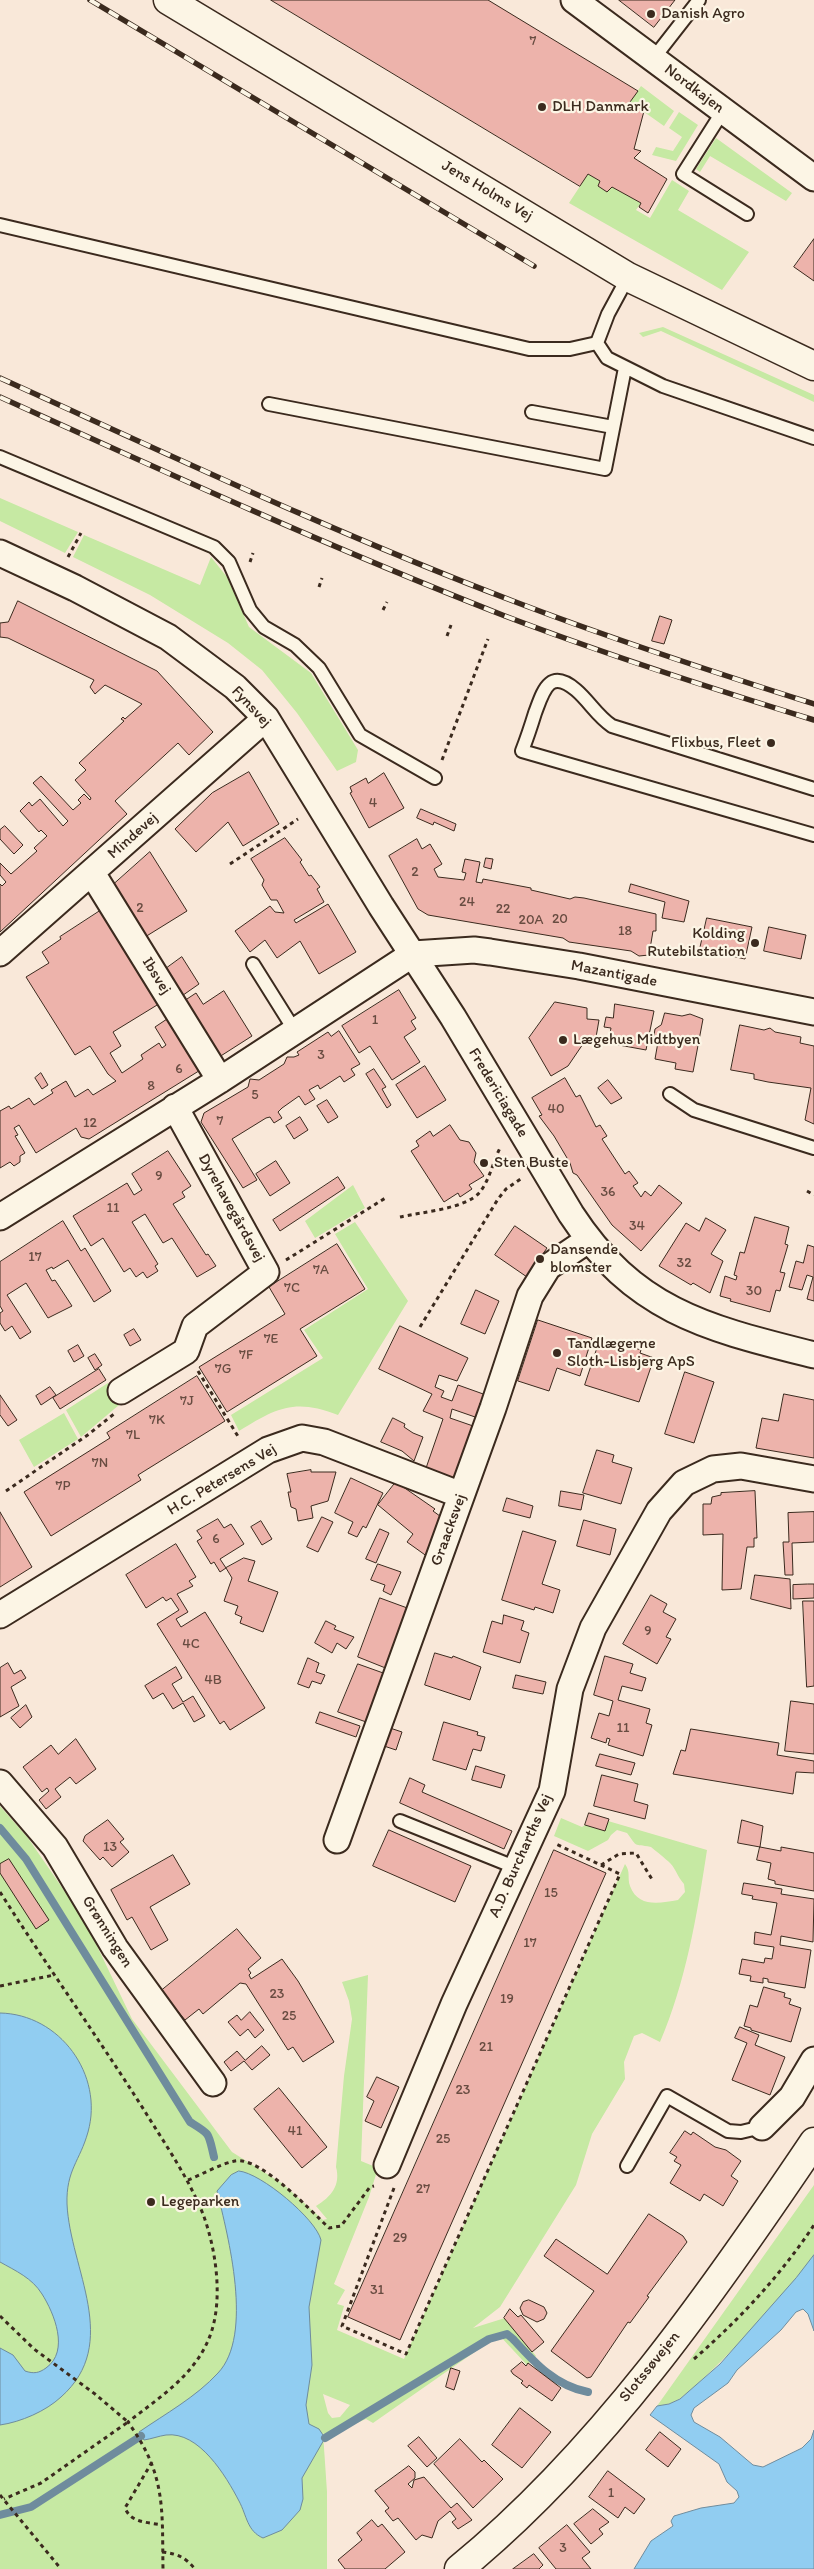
<!DOCTYPE html>
<html>
<head>
<meta charset="utf-8">
<style>
  body { margin:0 }
  canvas { display:block; background:#f9e8d9 }
</style>
</head>
<body>
<canvas width="814" height="2569"></canvas>
<script>
const context = document.querySelector('canvas').getContext('2d');
context.lineJoin = 'round';
function paint(path, color) {
  context.fillStyle = color;
  context.fill(path, 'evenodd');
}
function strokePath(path, color, width, dash) {
  context.strokeStyle = color;
  context.lineWidth = width;
  context.lineCap = dash ? 'butt' : 'round';
  context.setLineDash(dash || []);
  context.stroke(path);
}
function drawText(font, color, halo, rows, align = 'center') {
  context.font = font + ' Itim,sans-serif';
  context.lineWidth = 4.5;
  context.setLineDash([]);
  context.textBaseline = 'middle';
  context.strokeStyle = halo;
  context.fillStyle = color;
  for (const [text, x, y, turn = 0] of rows) {
    context.save();
    context.translate(x, y);
    context.rotate((+turn || 0) * Math.PI / 180);
    context.textAlign = isNaN(turn) ? turn : align;
    if (halo) context.strokeText(text, 0, 0);
    context.fillText(text, 0, 0);
    context.restore();
  }
}
const green = new Path2D(`
  M641,86L674,111L664,126L630,102Z
  M679,112L698,125L676,161L652,155L656,147L673,151L682,137L669,128Z
  M716,138L792,193L786,201L710,156L700,172L696,169Z
  M588,174L600,181L598,186L607,192L612,187L641,203L636,210L650,218L672,180L689,191L678,210L749,252L722,290L569,203Z
  M663,327L814,395V402L661,331L643,337L639,333Z
  M0,498L78,532L65,553L0,521Z
  M84,535L200,585L211,557L227,577L249,627L311,673L358,750L356,762L337,771L297,713L262,670L228,643L150,595L73,557Z
  M353,1185L365,1208L315,1238L305,1221Z
  M355,1222L408,1301L338,1415C295,1398 276,1408 239,1431L231,1415L323,1358L304,1330L368,1289L335,1234Z
  M108,1383L119,1405L81,1437L66,1410Z
  M64,1413L78,1439L34,1467L19,1440Z
  M0,1806L28,1838L85,1921L132,2019L232,2152L283,2184L323,2220L327,2219L316,2206C331,2197 341,2185 336,2167L344,2076L352,2019L349,2001L342,1982L368,1975L361,2161L378,2168L369,2197L334,2284L345,2290L337,2304L344,2306L337,2330L404,2359L625,1864C631,1872 627,1878 630,1886C638,1908 660,1903 678,1900L685,1892L684,1884C677,1876 676,1869 670,1863C666,1859 656,1851 651,1847C632,1843 639,1849 627,1833L617,1830L611,1835L608,1840L588,1851L554,1836L561,1818L582,1827L585,1825L604,1831L608,1821L707,1850C697,1915 686,1982 660,2042L642,2033L634,2036L624,2062L625,2079L592,2134L576,2185L500,2307L473,2328L505,2318L536,2356L527,2365L499,2335L373,2423L366,2419L325,2437L323,2433L327,2492V2569H0ZM323,2394L350,2405L340,2417L332,2418L328,2413Z
  M814,2185C814,2203 814,2237 814,2254C810,2272 702,2384 682,2397C674,2403 666,2405 657,2406Z`);
const water = new Path2D(`
  M0,2013C60,2014 104,2075 88,2132C80,2161 66,2170 67,2204C70,2269 122,2343 61,2397C46,2411 21,2422 0,2425V2348L13,2355L25,2371C34,2374 39,2373 46,2368C70,2351 54,2313 42,2294C32,2278 16,2271 0,2262Z
  M239,2171C261,2173 316,2219 321,2240L309,2307L312,2365L306,2405L309,2424L319,2429L325,2438L302,2478L303,2499L300,2510L282,2530L263,2538C247,2531 247,2516 239,2501C226,2476 199,2431 166,2435C159,2436 151,2439 144,2440L139,2432C165,2414 196,2397 218,2373C254,2335 228,2236 217,2191L231,2175Z
  M814,2255V2331L808,2314L803,2309L796,2312L781,2330L737,2370L728,2383L694,2408L691,2415L694,2422L720,2437L753,2465L763,2467L802,2448L811,2439L814,2430V2569H634L651,2541L673,2526L671,2521L674,2516L701,2508L734,2503L739,2497L737,2491L727,2482L719,2464L650,2415L657,2406L669,2404L680,2399L720,2364L796,2278Z`);
const stream = new Path2D(`
  M0,1828L26,1859L190,2122C211,2135 208,2132 214,2157
  M325,2438L489,2339L507,2334L513,2339C534,2362 555,2386 588,2392
  M0,2515L31,2507L141,2436`);
const building = new Path2D(`
  M271,0H488L638,91L630,102L644,111L634,149L641,151L634,158L667,179L648,213L639,207L641,203L612,187L607,192L598,186L600,181L588,174L580,186Z
  M619,0H675L654,27Z
  M814,239V281L794,267Z
  M18,601L157,671L213,732L189,755L178,743L115,801L127,814L0,932V884L2,886L6,882L0,875V863L11,874L37,851L34,848L47,836L41,830L39,832L20,811L29,802L32,806L40,799L63,826L68,821L33,783L41,776L73,810L81,803L78,800L84,794L90,800L91,798L75,780L86,770L79,763L124,721L121,719L123,717L125,719L142,704L105,685L95,694L90,687L94,680L8,638L0,637V623L8,622Z
  M660,616L672,620L664,644L652,641Z
  M249,772L279,824L243,846L228,822L196,852L175,829L212,793Z
  M384,773L404,808L369,828L350,793L352,792L350,787L366,778L368,783Z
  M421,809L456,824L454,831L434,822L433,825L417,818Z
  M5,826L23,845L14,854L0,839V830Z
  M285,838L302,860L300,862L309,876L311,875L320,887L317,889L324,902L294,920L296,923L328,904L356,952L319,974L300,941L277,958L265,940L250,952L235,931L270,906L275,912L284,913L277,900H271L262,885L264,880L251,859Z
  M417,839L422,849L430,844L442,864L434,869L438,877L464,880L466,873L462,872L465,859L480,862L476,882L482,883L483,879L531,888V890L570,899L575,897L584,898L656,914V931H653L649,955L639,956L631,951L569,942L563,938L428,915L418,909L389,856Z
  M150,852L187,911L145,937L113,885Z
  M486,858L493,859L491,869L484,867Z
  M631,884L689,901L684,922L662,918L665,902L629,892Z
  M103,909L162,1002L113,1032L121,1046L110,1053L122,1073L143,1059L141,1055L159,1043L162,1048L166,1045L155,1027L170,1017L202,1069L89,1139L81,1137L76,1128L36,1153L19,1125L14,1128L18,1135L15,1136L25,1153L20,1156V1162L14,1166L10,1162L0,1168V1111L9,1106L11,1109L29,1098L34,1105L53,1093L51,1090L66,1081L75,1097L88,1089L93,1095L116,1081L108,1074L90,1046L75,1055L26,977L49,963L42,952L61,939L60,937Z
  M707,918L752,927L745,959L700,949Z
  M769,927L806,935L801,959L764,951Z
  M182,957L199,984L176,1000L160,973Z
  M399,990L416,1018L411,1021L416,1029L404,1037L420,1062L392,1080L370,1046L359,1053L342,1026Z
  M224,991L252,1036L216,1059L181,1003L196,993L203,1004Z
  M555,1002L587,1008V1019L599,1020L595,1043L585,1041L568,1066L551,1076L529,1038Z
  M615,1004L654,1011L646,1050L608,1043L611,1028L604,1027L606,1017L613,1018Z
  M665,1013L682,1016L690,1014L703,1019L693,1072L675,1069L676,1063L655,1059L658,1042L653,1041L655,1029L661,1025Z
  M740,1025L764,1030L770,1028L775,1032L801,1037L800,1043L814,1046V1124L805,1120L811,1088L768,1082L754,1079V1074L731,1070Z
  M339,1031L360,1064L351,1069L355,1075L344,1082L340,1076L320,1089L318,1085L309,1090L315,1099L305,1105L299,1096L282,1108L278,1112L282,1118L274,1123L270,1117L266,1118L232,1139L257,1180L243,1188L201,1122L204,1113L248,1087L250,1079L259,1080L284,1064L287,1057H294L299,1055L297,1052L328,1032L331,1036Z
  M425,1066L446,1100L417,1118L396,1085Z
  M374,1069L386,1087L382,1089L391,1105L387,1108L366,1074Z
  M41,1073L48,1085L42,1089L35,1078Z
  M565,1078L576,1097L580,1095L596,1127L600,1125L607,1136L602,1139L625,1174L629,1171L638,1183L633,1186L639,1194L641,1197L645,1191L651,1196L659,1185L682,1203L641,1251L612,1225L577,1175L573,1173L570,1163L554,1136L539,1116L542,1115L532,1098Z
  M608,1080L622,1098L611,1104L598,1088Z
  M327,1100L338,1117L328,1123L317,1106Z
  M300,1117L308,1130L294,1139L286,1126Z
  M450,1125L460,1140L469,1142L476,1153L474,1162L484,1176L469,1185L472,1189L460,1197L458,1193L444,1202L411,1151L419,1146L416,1141L430,1131L433,1136Z
  M168,1151L191,1186L182,1192L185,1197L173,1204L206,1255L208,1254L216,1266L197,1277L172,1238L163,1243L145,1214L132,1222L158,1264L155,1266L158,1271L147,1278L143,1272L136,1277L130,1268L124,1272L103,1238L91,1246L73,1216L127,1183L134,1195L142,1190L132,1174Z
  M276,1161L290,1183L270,1196L256,1174Z
  M338,1177L345,1188L280,1231L273,1220Z
  M755,1217L789,1227L785,1244L788,1245L780,1272L785,1273L780,1291L776,1290L770,1312L730,1301L731,1299L720,1296L725,1276L736,1280L737,1276L734,1275L740,1252L744,1253Z
  M706,1218L726,1230L711,1254L723,1261L710,1293L693,1283L691,1285L659,1266L686,1223L699,1231Z
  M63,1221L81,1251L85,1248L111,1291L94,1302L68,1260L53,1269L52,1267L46,1270L52,1281L55,1280L72,1306L48,1318L26,1283L7,1295L31,1332L20,1339L12,1326L5,1331L0,1323V1313L3,1311L0,1306V1262Z
  M515,1226L547,1248L527,1277L495,1255Z
  M337,1244L365,1289L300,1329L317,1356L227,1412L199,1367L285,1314L269,1287Z
  M808,1245L814,1247V1301L807,1299L813,1277L807,1275L802,1290L789,1287L796,1261L803,1263Z
  M476,1290L499,1301L485,1334L461,1324Z
  M538,1320L592,1338L580,1376L557,1368L549,1391L518,1381Z
  M400,1326L468,1358L457,1381L439,1375L435,1387L444,1391L441,1397L452,1401L458,1385L486,1395L478,1418L452,1409L450,1418L476,1427L456,1482L425,1471L443,1419L423,1411L432,1394L379,1369Z
  M134,1329L141,1340L130,1346L124,1335Z
  M600,1340L613,1344L614,1341L641,1350L640,1353L654,1358L639,1402L585,1385Z
  M78,1345L84,1356L74,1362L68,1351Z
  M95,1354L102,1365L95,1370L88,1358Z
  M99,1369L106,1380L60,1409L53,1398Z
  M685,1372L714,1382L694,1443L665,1434Z
  M197,1376L225,1421L138,1475L141,1480L51,1536L24,1492L110,1438L107,1433Z
  M50,1387L56,1395L41,1405L36,1396Z
  M784,1394L814,1400V1458L756,1448L762,1418L778,1421Z
  M0,1395L17,1420L8,1426L0,1415Z
  M393,1418L405,1424L404,1427L413,1433L423,1437L414,1461L402,1451L381,1442Z
  M597,1450L614,1455L612,1462L632,1468L621,1504L583,1493Z
  M311,1470V1472H336L328,1501L311,1506L313,1518L298,1521L296,1509L291,1507L288,1492H291L287,1474Z
  M351,1478L383,1493L366,1528L363,1526L357,1537L348,1533L353,1522L335,1513Z
  M396,1482L435,1509L433,1511L444,1519L428,1557L407,1542L413,1534L378,1505Z
  M561,1491L584,1495L581,1510L559,1506Z
  M755,1491L757,1538H754V1547H747L741,1589L722,1590L723,1534L703,1535V1504H711L712,1497L721,1495V1493Z
  M507,1498L533,1506L530,1518L503,1511Z
  M0,1512L32,1567L0,1587Z
  M814,1512V1542L792,1543L793,1575H785L783,1542H789L788,1513Z
  M322,1517L333,1522L318,1552L307,1547Z
  M218,1519L224,1528L231,1524L244,1544L220,1559L226,1568L220,1572L214,1562L211,1564L197,1541L202,1538L197,1531Z
  M584,1520L616,1529L610,1555L577,1546Z
  M261,1521L272,1539L262,1545L251,1527Z
  M380,1529L389,1533L376,1563L366,1559Z
  M523,1531L556,1541L542,1584L560,1590L553,1613L535,1607L534,1610L502,1600Z
  M176,1544L196,1577L189,1581L193,1586L177,1594L188,1612L176,1619L181,1627L205,1612L265,1708L230,1730L224,1721L220,1724L157,1624L179,1610L171,1598L166,1601L163,1597L146,1608L126,1575Z
  M244,1558L255,1561L248,1581L278,1592L263,1632L240,1623L242,1617L235,1614L238,1606L224,1601L232,1578L226,1568Z
  M378,1564L401,1572L391,1595L383,1591L385,1585L371,1580Z
  M755,1575L790,1579L791,1609L751,1599Z
  M808,1584H814V1598L793,1599V1585Z
  M651,1595L667,1604L663,1612L676,1619L666,1637L671,1639L657,1664L623,1644Z
  M380,1598L410,1609L388,1669L358,1657Z
  M803,1601H814V1686L807,1687Z
  M504,1615L524,1621L521,1630L529,1633L520,1663L483,1652L492,1621L502,1624Z
  M326,1621L336,1626L334,1629L354,1637L346,1649L337,1643L332,1653L315,1643Z
  M435,1653L452,1658L453,1656L481,1667L470,1700L425,1685Z
  M605,1656L633,1664L630,1673L646,1678L642,1691L622,1686L618,1700L650,1709L646,1723L652,1725L643,1756L608,1745L610,1739L607,1738L606,1743L591,1738L599,1713L609,1716L613,1701L594,1695Z
  M308,1658L319,1663L316,1672L325,1675L321,1684L312,1681L309,1688L298,1684Z
  M8,1663L14,1674L21,1670L26,1678L11,1687L19,1706L0,1717V1668Z
  M358,1664L386,1674L369,1723L338,1712Z
  M176,1667L182,1678L172,1684L183,1702L193,1696L205,1716L194,1722L183,1703L173,1709L163,1693L153,1699L145,1686Z
  M516,1675L546,1682L543,1694L513,1688Z
  M791,1701L814,1704V1754L785,1751Z
  M26,1705L32,1717L20,1728L11,1718Z
  M320,1712L360,1726L356,1737L316,1723Z
  M444,1722L478,1732L477,1735L485,1737L481,1751L473,1749L466,1770L433,1760Z
  M390,1728L402,1732L396,1750L384,1746Z
  M691,1729L779,1743L777,1755L814,1761V1773L796,1772L793,1794L673,1774L681,1750L685,1751Z
  M76,1739L96,1769L76,1784L70,1777L55,1789L61,1797L46,1809L39,1800L49,1791L47,1788L42,1792L23,1767L51,1745L58,1754Z
  M600,1754L635,1763L631,1775L596,1766Z
  M476,1766L505,1775L501,1788L472,1780Z
  M602,1775L638,1784L634,1801L648,1805L645,1819L594,1806Z
  M410,1778L425,1785L422,1792L512,1831L504,1849L400,1803Z
  M589,1813L609,1819L605,1831L585,1825Z
  M108,1820L124,1839L120,1842L129,1852L112,1867L103,1857L100,1860L83,1841L85,1836Z
  M742,1820L763,1826L760,1847L738,1843Z
  M389,1830L471,1866L455,1902L373,1866Z
  M760,1847L781,1851V1847L814,1853V1891L775,1884V1881L768,1879L771,1863L757,1860Z
  M554,1850L606,1873L400,2340L348,2317Z
  M173,1855L190,1884L150,1907L168,1940L151,1950L132,1917L127,1920L111,1890Z
  M9,1859L49,1920L36,1929L0,1873V1864Z
  M744,1883L782,1889L781,1894L814,1899L813,1942L781,1936L780,1945L811,1950L805,1988L768,1982V1979L763,1978V1983L750,1981L751,1976L739,1974L742,1959L764,1963L765,1958L772,1959L774,1947L754,1944L755,1932L771,1935L777,1903L752,1899L753,1896L742,1894Z
  M237,1929L261,1958L248,1969L251,1973L249,1975L251,1979L282,1959L298,1981L334,2042L303,2062L293,2047L288,2050L246,1984L240,1983L203,2014L199,2009L185,2020L161,1991Z
  M764,1987L785,1993L784,1997L791,1999L789,2004L801,2008L791,2042L751,2030V2028L744,2026L750,2005L757,2007Z
  M250,2012L264,2030L255,2038L248,2029L240,2036L228,2022L237,2015L241,2020Z
  M740,2027L759,2035L755,2045L785,2057L770,2095L732,2080L747,2043L735,2038Z
  M262,2046L270,2055L252,2070L244,2061L231,2071L224,2062L237,2051L245,2060Z
  M377,2077L399,2087L381,2128L365,2121L374,2101L367,2097Z
  M279,2088L327,2147L302,2168L254,2109Z
  M685,2131L691,2135L693,2132L715,2147L726,2150L741,2161L731,2176L738,2181L723,2206L704,2194L700,2201L670,2183L681,2165L674,2161L677,2157L670,2153Z
  M649,2214L683,2236L687,2242L647,2296L649,2297L630,2323L628,2322L591,2377L587,2378L551,2351L594,2291L544,2256L556,2239L607,2274Z
  M529,2300L544,2307L547,2313L544,2319L537,2322L523,2315L520,2308L523,2302Z
  M510,2309L518,2317L521,2315L544,2342L532,2352L504,2318Z
  M522,2362L526,2366L528,2363L561,2388L552,2401L529,2385L527,2388L521,2383L523,2381L513,2374L511,2371Z
  M451,2368L460,2371L454,2390L446,2387Z
  M520,2408L551,2432L522,2468L492,2445Z
  M660,2432L681,2449L668,2467L646,2450Z
  M419,2437L437,2458L427,2467L408,2446Z
  M460,2439L482,2462L484,2460L503,2479L473,2508L434,2464Z
  M409,2466L415,2472V2478L408,2484L412,2488L414,2480L424,2477L451,2508L457,2503L472,2520L458,2529L452,2522L456,2519L450,2511L438,2521L432,2538L422,2535L416,2540L398,2518L393,2521L385,2511L389,2508L375,2491Z
  M608,2471L645,2499L634,2514L625,2507L618,2518L589,2497Z
  M593,2509L609,2522L599,2529L603,2534L591,2544L574,2524Z
  M372,2520L378,2527L382,2524L405,2552L385,2569H345L338,2560L362,2540L357,2533Z
  M567,2525L590,2552L582,2558L591,2569H556L539,2548Z
  M534,2554L543,2565L539,2569H513Z`);
const path = new Path2D(`
  M68,557L81,533
  M250,562L253,553
  M319,587L322,578
  M383,610L387,602
  M447,636L451,625
  M442,760L488,639
  M230,864L298,819
  M807,1191L814,1195
  M400,1217C421,1212 466,1209 480,1192C490,1179 493,1161 501,1146
  M286,1260L387,1197
  M420,1327L498,1199L506,1189L522,1178
  M198,1371L239,1438
  M6,1491L89,1434L114,1414
  M601,1865L619,1854L636,1853L653,1881
  M0,1892C47,1966 97,2036 144,2110C165,2144 188,2177 203,2214C216,2249 223,2298 211,2333C197,2374 160,2397 128,2422C166,2475 162,2507 163,2569
  M0,1986L54,1975
  M188,2180C203,2174 220,2164 235,2161C260,2156 311,2211 329,2228L341,2226L370,2187L374,2186
  M394,2188L342,2326L406,2354L620,1874L556,1844
  M0,2316L34,2349L95,2394L128,2422L41,2483L4,2499
  M694,2359C740,2319 780,2276 814,2225
  M152,2462L125,2508C131,2523 147,2522 162,2525
  M0,2495L61,2569
  M162,2552C178,2554 185,2557 195,2569`);
const service = new Path2D(`
  M653,59L699,0
  M723,111L683,174L747,214
  M0,225L529,349H570L597,343
  M628,277L608,314L597,343L607,358L663,386L814,438
  M269,404L605,469L625,368
  M532,412L613,427
  M0,457L214,547L229,562L250,610L264,627L295,645L319,668L360,735L435,778
  M814,789L612,726C597,716 589,701 576,690C549,667 543,692 535,713C531,726 527,738 522,751L814,835
  M253,964L295,1031
  M670,1094L694,1110L814,1148
  M400,1821L517,1868
  M627,2166L667,2096L728,2131L741,2132L762,2127`);
const minor = new Path2D(`
  M574,0L814,178
  M0,553L75,588L168,637L235,687L266,718L381,906L453,1017L571,1214C635,1312 707,1328 814,1355
  M92,873L220,1080
  M0,953L266,718
  M0,1217L220,1080L413,954L474,950L490,952L579,966L814,1012
  M121,1391L186,1351L195,1326L266,1272L175,1107
  M0,1615L268,1450L302,1438L324,1442L461,1495
  M0,1783L55,1847L115,1948L213,2083
  M337,1840L493,1408L530,1296L548,1267L588,1240
  M762,2127L792,2097L814,2060
  M387,2165L454,2004L552,1791L570,1689L593,1628L659,1511L684,1483L713,1469L741,1466L814,1479`);
const secondary = new Path2D(`
  M168,0L628,277L814,366
  M459,2569C600,2454 713,2292 814,2142`);
const rail = new Path2D(`
  M90,0L534,266
  M0,378C170,455 339,535 513,601C612,639 713,672 814,704
  M0,397C167,473 334,549 505,616C607,655 710,688 814,720`);
const markers = [
  [651,14,5,"#3b2a1e"],
  [542,107,5,"#3b2a1e"],
  [771,743,5,"#3b2a1e"],
  [755,943,5,"#3b2a1e"],
  [563,1040,5,"#3b2a1e"],
  [484,1163,5,"#3b2a1e"],
  [540,1259,5,"#3b2a1e"],
  [557,1353,5,"#3b2a1e"],
  [151,2202,5,"#3b2a1e"]
];
const numberNames = [
  ["7",533,41],
  ["4",373,803],
  ["2",415,872],
  ["24",467,902],
  ["2",140,908],
  ["22",503,909],
  ["20",560,919],
  ["20A",531,920],
  ["18",625,931],
  ["1",375,1020],
  ["3",321,1055],
  ["6",179,1069],
  ["8",151,1086],
  ["5",255,1095],
  ["40",556,1109],
  ["7",220,1121],
  ["12",90,1123],
  ["9",159,1176],
  ["36",608,1192],
  ["11",113,1208],
  ["34",637,1226],
  ["17",35,1257],
  ["32",684,1263],
  ["7A",321,1270],
  ["7C",292,1288],
  ["30",754,1291],
  ["7E",271,1339],
  ["7F",246,1355],
  ["7G",223,1369],
  ["7J",187,1401],
  ["7K",157,1420],
  ["7L",133,1435],
  ["7N",100,1463],
  ["7P",63,1486],
  ["6",216,1539],
  ["9",648,1631],
  ["4C",191,1644],
  ["4B",213,1680],
  ["11",623,1728],
  ["13",110,1847],
  ["15",551,1893],
  ["17",530,1943],
  ["23",277,1994],
  ["19",507,1999],
  ["25",289,2016],
  ["21",486,2047],
  ["23",463,2090],
  ["41",295,2131],
  ["25",443,2139],
  ["27",423,2189],
  ["29",400,2238],
  ["31",377,2290],
  ["1",611,2493],
  ["3",563,2548]
];
const poiNames = [
  ["Danish Agro",661,14],
  ["DLH Danmark",552,107],
  ["Flixbus, Fleet",761,743,"right"],
  ["Kolding",745,934,"right"],
  ["Rutebilstation",745,952,"right"],
  ["Lægehus Midtbyen",573,1040],
  ["Sten Buste",494,1163],
  ["Dansende",550,1250],
  ["blomster",550,1268],
  ["Tandlægerne",567,1344],
  ["Sloth-Lisbjerg ApS",567,1362],
  ["Legeparken",161,2202]
];
const streetNames = [
  ["Nordkajen",694,89,37],
  ["Jens Holms Vej",487,191,31],
  ["Fynsvej",251,707,47],
  ["Mindevej",133,836,-42],
  ["Mazantigade",614,974,11],
  ["Ibsvej",156,976,58],
  ["Fredericiagade",498,1093,59],
  ["Dyrehavegårdsvej",231,1208,61],
  ["H.C. Petersens Vej",222,1480,-31],
  ["Graacksvej",449,1530,-70],
  ["A.D. Burcharths Vej",521,1856,-66],
  ["Grønningen",107,1932,58],
  ["Slotssøvejen",650,2367,-51]
];
paint(green, '#c6e9a3');
paint(water, '#91cdf1');
strokePath(water, '#6f8c9d', 1);
strokePath(stream, '#6f8c9d', 8);
paint(building, '#edb3ab');
strokePath(building, '#3b2a1e', 1);
strokePath(service, '#3b2a1e', 16);
strokePath(minor, '#3b2a1e', 29);
strokePath(secondary, '#3b2a1e', 31);
strokePath(path, '#3b2a1e', 3, [4, 4]);
strokePath(service, '#fcf5e5', 12);
strokePath(minor, '#fcf5e5', 25);
strokePath(secondary, '#fcf5e5', 28);
strokePath(rail, '#3b2a1e', 5.5);
strokePath(rail, '#fcf5e5', 4, [11]);
for (const [x, y, r, color] of markers) {
  const dot = new Path2D();
  dot.arc(x, y, r, 0, 2 * Math.PI);
  context.fillStyle = color;
  context.fill(dot);
  strokePath(dot, '#fcf5e5', 2);
}
drawText('14px', '#684c41', null, numberNames);
drawText('16px', '#3b2a1e', '#fcf5e5', poiNames, 'left');
drawText('16px', '#3b2a1e', '#fcf5e5', streetNames);
</script>
</body>
</html>
